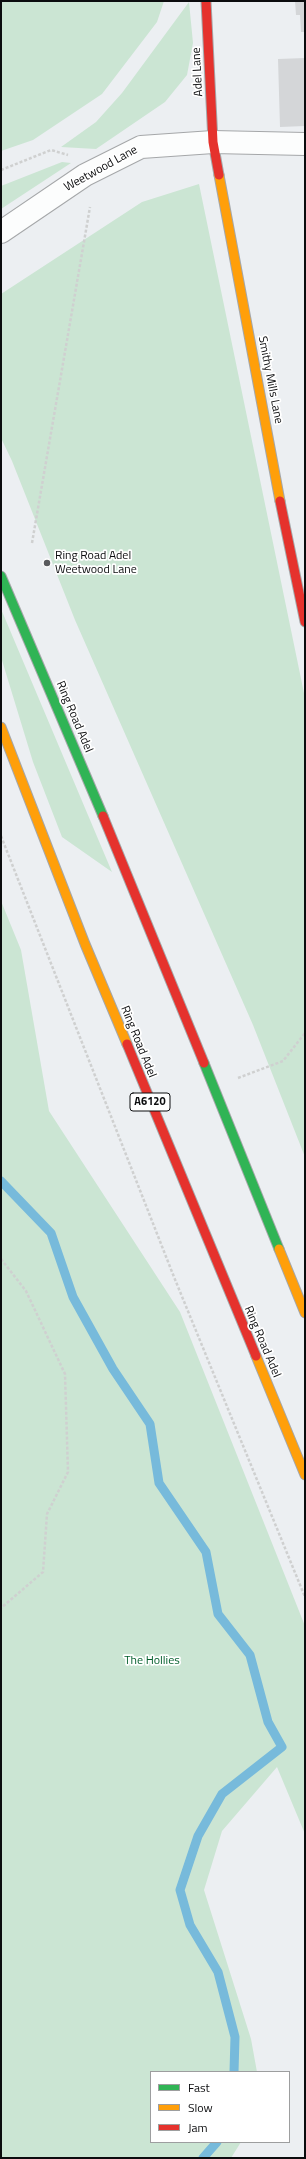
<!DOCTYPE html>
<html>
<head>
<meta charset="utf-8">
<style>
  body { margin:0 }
  #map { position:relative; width:306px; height:2159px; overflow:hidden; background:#eceff2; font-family:"Titillium Web",sans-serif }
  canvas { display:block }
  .frame { position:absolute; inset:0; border:2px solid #0b0c0e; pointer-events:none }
  .legend { position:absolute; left:150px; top:2071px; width:140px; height:72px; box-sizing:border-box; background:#fff; border:1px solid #9d9e9f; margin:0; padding:5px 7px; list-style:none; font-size:12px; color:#0b0c0e }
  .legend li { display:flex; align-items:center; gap:8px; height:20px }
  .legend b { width:20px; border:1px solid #9d9e9f }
</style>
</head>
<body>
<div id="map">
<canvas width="306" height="2159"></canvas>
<div class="frame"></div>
<ul class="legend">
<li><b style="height:5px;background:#30b455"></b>Fast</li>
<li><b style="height:5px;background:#ff9f0a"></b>Slow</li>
<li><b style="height:5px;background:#e5322d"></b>Jam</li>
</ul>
</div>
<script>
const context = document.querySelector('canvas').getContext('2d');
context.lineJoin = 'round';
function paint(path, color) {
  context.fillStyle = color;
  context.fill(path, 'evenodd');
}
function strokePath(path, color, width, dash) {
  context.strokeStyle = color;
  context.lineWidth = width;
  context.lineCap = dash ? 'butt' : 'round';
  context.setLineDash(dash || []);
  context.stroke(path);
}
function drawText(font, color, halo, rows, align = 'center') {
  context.font = font + ' "Titillium Web",sans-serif';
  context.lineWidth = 3.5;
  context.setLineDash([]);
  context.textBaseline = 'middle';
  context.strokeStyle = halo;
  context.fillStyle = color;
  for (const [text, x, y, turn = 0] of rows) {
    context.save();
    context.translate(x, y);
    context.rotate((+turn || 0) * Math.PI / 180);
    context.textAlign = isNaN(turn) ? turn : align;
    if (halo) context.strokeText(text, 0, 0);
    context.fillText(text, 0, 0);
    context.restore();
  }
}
const green = new Path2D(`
  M1,1H164L157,22L102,94L33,140L1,151Z
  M189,2L193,43L187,75L165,102L96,149L61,147L96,122L122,93Z
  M62,162L71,163L1,209V186Z
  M199,184L305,698V1157L253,1025L75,620L12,461L1,438V294L142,202Z
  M1,609L112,872L62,837L33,762L1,657Z
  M1,901L21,950L49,1111L180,1312L305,1626V1834L277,1767L222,1831L204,1890L251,2039L257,2072H151V2142H241L231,2158H1Z`);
const stream = new Path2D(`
  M1,1181L51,1233L73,1297L113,1369L150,1424L159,1483L206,1552L218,1614L250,1655L268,1722L282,1747L222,1794L198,1836L180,1890L190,1925L218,1972L235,2037L234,2072
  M203,2158L217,2142`);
const building = new Path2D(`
  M295,1H305V32H301L300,15H296Z
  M305,58V126L280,127L278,59Z`);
const path = new Path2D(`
  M1,170L51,150L68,155
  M32,543L90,207
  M1,836L174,1277L305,1597
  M238,1078L283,1061L305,1033
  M1,1259L26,1291L65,1374L68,1472L47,1514L43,1572L1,1608`);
const street = new Path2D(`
  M1,232L85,175L141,147L213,142L305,144`);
const fast = new Path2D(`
  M1,576L103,816
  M204,1063L279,1249`);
const slow = new Path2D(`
  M219,175L280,501
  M1,727L85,944L127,1044
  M279,1249L305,1313
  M256,1356L305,1475`);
const jam = new Path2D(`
  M206,1L213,142L219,175
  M280,501L305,622
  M103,816L204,1063
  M127,1044L256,1356`);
const markers = [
  [47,563,4,"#5a5b5e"]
];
const shields = [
  [150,1102,40]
];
const shieldNames = [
  ["A6120",150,1102]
];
const streetNames = [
  ["Adel Lane",198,72,-93],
  ["Weetwood Lane",101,169,-29],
  ["Smithy Mills Lane",270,380,79],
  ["Ring Road Adel",74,717,67],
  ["Ring Road Adel",138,1042,68],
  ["Ring Road Adel",262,1342,67]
];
const poiNames = [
  ["Ring Road Adel",55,556],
  ["Weetwood Lane",55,570]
];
const parkNames = [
  ["The Hollies",152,1661]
];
paint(green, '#cbe5d3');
strokePath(stream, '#77badb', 9);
paint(building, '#d4d6d8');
strokePath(street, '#a5a7a9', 24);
strokePath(fast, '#a5a7a9', 11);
strokePath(slow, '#a5a7a9', 11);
strokePath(jam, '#a5a7a9', 11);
strokePath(path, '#cfd0d0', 2.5, [3, 2]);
strokePath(street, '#fcfdfd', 22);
strokePath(fast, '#30b455', 9);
strokePath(slow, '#ff9f0a', 9);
strokePath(jam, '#e5322d', 9);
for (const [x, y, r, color] of markers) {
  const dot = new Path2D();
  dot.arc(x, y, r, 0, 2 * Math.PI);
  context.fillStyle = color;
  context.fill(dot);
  strokePath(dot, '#fff', 1.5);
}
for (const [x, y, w] of shields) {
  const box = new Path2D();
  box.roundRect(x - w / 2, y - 9, w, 18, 3);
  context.fillStyle = '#fff';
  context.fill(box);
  strokePath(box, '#0b0c0e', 1);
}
drawText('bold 11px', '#0b0c0e', null, shieldNames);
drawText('12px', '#0b0c0e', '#fff', streetNames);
drawText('12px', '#0b0c0e', '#fff', poiNames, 'left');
drawText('12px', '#015d2a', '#fff', parkNames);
</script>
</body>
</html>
